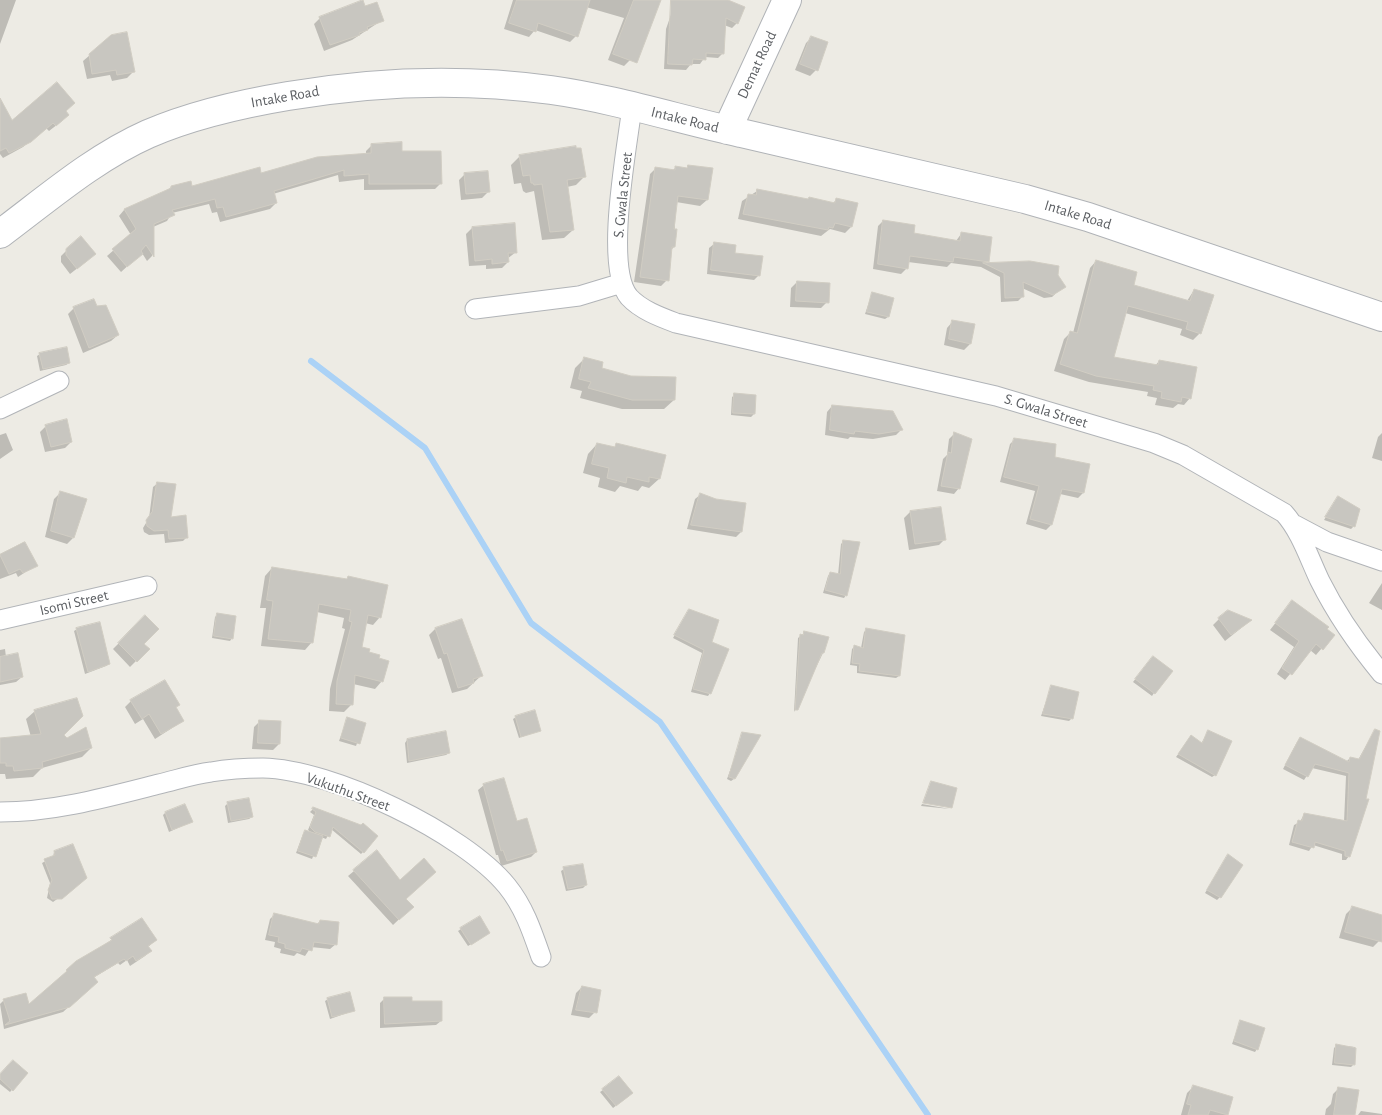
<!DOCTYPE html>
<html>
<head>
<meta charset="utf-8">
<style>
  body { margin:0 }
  canvas { display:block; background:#edebe4 }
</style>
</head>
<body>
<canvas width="1382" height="1115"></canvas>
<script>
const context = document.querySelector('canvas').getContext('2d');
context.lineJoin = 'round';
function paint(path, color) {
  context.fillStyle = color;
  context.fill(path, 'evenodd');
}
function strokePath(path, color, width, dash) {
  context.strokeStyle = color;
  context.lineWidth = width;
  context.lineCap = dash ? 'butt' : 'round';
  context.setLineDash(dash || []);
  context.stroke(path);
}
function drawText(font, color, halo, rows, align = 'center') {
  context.font = font + ' "Alegreya Sans",sans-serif';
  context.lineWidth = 4;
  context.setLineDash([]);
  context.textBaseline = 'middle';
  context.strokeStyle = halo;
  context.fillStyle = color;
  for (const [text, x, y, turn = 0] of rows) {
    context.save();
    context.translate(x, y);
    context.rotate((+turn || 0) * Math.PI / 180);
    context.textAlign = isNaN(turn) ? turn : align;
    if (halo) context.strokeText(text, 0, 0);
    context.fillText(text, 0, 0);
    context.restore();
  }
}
const shadow = new Path2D(`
  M0,0H16L0,44Z
  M513,0H646L630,60L624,66L608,60L624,18L586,7L576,36L570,42L535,30L529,37L504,29Z
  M676,0H724L737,23L732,28L724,25L723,53L718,58L705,57L700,64H691L686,70L664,69L666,29Z
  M365,8L381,21L352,40L324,51L314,24L320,18Z
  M812,37L816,70L810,76L795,70L806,43Z
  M90,55L133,72L127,78L112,81L110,75L87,79L83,61Z
  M64,112L62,121L49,131L46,128L23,147L3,158L0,154V121L11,122Z
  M372,145L401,152L441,183L435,189L364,190V179L339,182L338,175L273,194L276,203L270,209L220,222L217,212L212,213L209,204L172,213L167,221L153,227L152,256L147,261L142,253L121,272L107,256L131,235L119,216L124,210L167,191L171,187H191L366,155V151Z
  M575,150L584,177L576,185L567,187L573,230L564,238L542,240L534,191L526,193L523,191L521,183L514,184L511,165L520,156Z
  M676,167L686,169L688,167L707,200L700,206L676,202L674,247L671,250L667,280L661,286L634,282L650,174L656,168L672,171Z
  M465,174L488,192L482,198L461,200L459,180Z
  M757,191L832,204L837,199L851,227L845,233L830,229L821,236L738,219L742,201Z
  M883,221L912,234L956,241L961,234L987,262L985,264L1030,262L1057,275L1064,286L1052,297L1044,298L1022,288L1023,296L1018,301L1001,302L1000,277L981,267L951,263L947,267L908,262L907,268L901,274L873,269L878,226Z
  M472,228L516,252L507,259L508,262L502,268L486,269V265L469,266L466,234Z
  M714,244L734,254L759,275L754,280L707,274L709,248Z
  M67,250L88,260L70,274L61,262V256Z
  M1096,261L1132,286L1187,301L1194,290L1200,333L1193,340L1180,335L1182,329L1125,313L1112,358L1155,366L1159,361L1190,398L1184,405L1178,404L1173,408L1155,405L1157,398L1147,396L1148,392L1089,382L1054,371L1064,339L1071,332L1073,333L1090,268Z
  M797,282L827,302L821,308L790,307L791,288Z
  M872,293L888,317L885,319L865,314Z
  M74,308H96L118,335L111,341L83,353L68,314Z
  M953,321L973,325L970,344L964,350L944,345L947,328Z
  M40,354L69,363L66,365L40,371L37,356Z
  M584,359L600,368L631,377L674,400L664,409H622L580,398L582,391L570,388L575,368Z
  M735,395L754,414L751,417L731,415L732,397Z
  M832,406L901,430L896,435L873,439L850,437L848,439L825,435L827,412Z
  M46,426L71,442L65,448L45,452L40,432Z
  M6,433L13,450L0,459V435Z
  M1382,433V461L1372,458L1378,437Z
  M954,434L959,488L954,494L937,491L943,459L947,455L949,439Z
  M1015,439L1053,458L1083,493L1078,498L1060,494L1051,525L1046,530L1026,524L1035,491L1000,482L1010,444Z
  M597,444L613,448L617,445L664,456L659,479L649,488L642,486L638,491L620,486L615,492L598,487L600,478L583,473L588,454Z
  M158,483L170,518L187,537L183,541L165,543L164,534L149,535L144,532L143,528L149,518L153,487Z
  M60,493L73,538L67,544L45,537L54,499Z
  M700,495L741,532L736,537L687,529L695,499Z
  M1338,497L1354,526L1351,529L1324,520Z
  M910,512L945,539L939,545L909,550L904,518Z
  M24,542L36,565L18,577L16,573L0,579V554Z
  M843,542L846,595L844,598L823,593L828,576L830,573L838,575L841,544Z
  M272,568L346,580L348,578L380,617L373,625L365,623L361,648L367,653L382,681L375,689L353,684L352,704L344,712L329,711L330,689L345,629L342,628L344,618L317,612L312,642L305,650L261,646L266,608H260L265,576Z
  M1382,583V610L1369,603Z
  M1287,608L1333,635L1316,655L1310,650L1285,680L1277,674L1294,647L1270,630Z
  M689,610L710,643V693L708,696L691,692L702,653L673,638Z
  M217,615L232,638L230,641L212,638L215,617Z
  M145,617L142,644L148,649L130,667L113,649Z
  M1219,619L1250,621L1225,641L1213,625Z
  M77,629L109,664L106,666L85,674L74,631Z
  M435,629L482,675L467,689L452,693L441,658L438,659L429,635Z
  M867,629L899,676L896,678L857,673V666L850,665L852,649L854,647L861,648L864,632Z
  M804,633L823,653L794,712L798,638Z
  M5,649L6,657L22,677L16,682L0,685V650Z
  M1150,660L1154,693L1152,696L1133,682Z
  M1051,687L1072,718L1069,721L1041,716Z
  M131,701L179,705L175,708L183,721L155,739L143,719L135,724L125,707Z
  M35,711L66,740L91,748L82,757L42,768L33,777L6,779L5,774H0V740L31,737L26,719Z
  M516,717L540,730L519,738L513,719Z
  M347,719L364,724L356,746L339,741Z
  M260,721L279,744L273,750L252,749L254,727Z
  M1375,730L1349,856L1346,860H1342V854L1313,845L1309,851L1289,845L1294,825L1300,822L1304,814L1344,822L1346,776L1312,768L1304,780L1283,769L1297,742L1300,738L1346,762L1350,758L1358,760Z
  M1208,731L1215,775L1212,777L1176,757L1189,739L1201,744Z
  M743,734L734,779L731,781L727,779Z
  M407,740L449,753L446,755L407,763L405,743Z
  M484,785L516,823L536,852L531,857L501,866L498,855H496L478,790Z
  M228,803L252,817L249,819L228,823L225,806Z
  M922,804L950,809L921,806Z
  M314,808L363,852L361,854L331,829L326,839L321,837L312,859L296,853L303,834L305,831L312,833L308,830L314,815L310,812Z
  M165,813L191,822L169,832L163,815Z
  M54,852L83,881L53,902L47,898L50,883L42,863L53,857Z
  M1226,858L1220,897L1217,900L1205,893Z
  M564,869L586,885L583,888L566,891L561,871Z
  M354,871L405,899L412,907L393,925L348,876Z
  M1352,908L1382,916L1379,941L1373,947L1339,938L1346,914Z
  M275,914L316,925L320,921L336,944L330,949L311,947L305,956L297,953L294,956L280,953L281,949L274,947L275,942L265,940L270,919Z
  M141,919L156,940L148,947L150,951L145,956L130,966L127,960L120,965L118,963L93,978L91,987L63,1012L4,1029L0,1004L4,1000L29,1007L62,977L67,971Z
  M461,929L486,935L468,946L458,931Z
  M582,987L595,1012L589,1018L571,1015L576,993Z
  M385,998L411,1002L441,1021L436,1025L380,1028V1003Z
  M328,999L353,1011L330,1019L325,1001Z
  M1240,1022L1257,1049L1255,1052L1232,1044Z
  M1337,1045L1355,1047L1354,1064L1351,1067L1332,1065L1334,1048Z
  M27,1074L10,1092L0,1084V1076Z
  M1193,1087L1232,1098L1227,1115H1181L1187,1093Z
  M1339,1088L1353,1115H1325L1326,1109L1331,1104L1333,1094Z
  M603,1090L629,1096L613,1108L600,1092Z
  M1361,1111L1382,1114V1115H1358Z`);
const stream = new Path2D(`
  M311,361L425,448L531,623L660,722L928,1115`);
const building = new Path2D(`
  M363,0L365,6L377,2L384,21L367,27L368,30L359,33L360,35L330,45L319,17Z
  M517,0H590L578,37L538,23L536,32L509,23Z
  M634,0H661L637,63L613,54Z
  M671,0H728L745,7L738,24L726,18L724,54L706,53V60L693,59L692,65L668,64Z
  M127,32L135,72L117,75L116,70L92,74L89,54L111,35Z
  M811,36L828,42L818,71L800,64Z
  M57,82L75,103L66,111L69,115L56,126L53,123L31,142L9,153L6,148L0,151V98L12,120Z
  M402,142V151H441L442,184H369V174L344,176V170L274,191L277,203L226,217L223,207L217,208L215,199L172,210L175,215L154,224V257L146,245L141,251L143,254L127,267L112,249L136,229L124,209L171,188V186L191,181L192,186L260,167L261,173L317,157L371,153V144Z
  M576,146V148H581L586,177L567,180L574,230L550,232L542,184L534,185L533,183H531L530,175L523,176L519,155Z
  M688,165L713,168L708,200L678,196L674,229H677L675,247H672L669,281L640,277L655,167L675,170V166L687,168Z
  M488,171L490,192L466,194L464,173Z
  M757,189L808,199L809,197L835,203L836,198L858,203L852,227L835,223L833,228L829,227L828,230L743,214L748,194L756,195Z
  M883,220L915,225L914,233L960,241L961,232L992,237L989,262L954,257L953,262L910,256L908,269L878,264Z
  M515,223L517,253H508L509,262L492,264V259L475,261L472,227Z
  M81,236L96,254L77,269L66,255V249Z
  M714,242L736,245L735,253L763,256L760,276L711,270Z
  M1096,260L1137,272L1134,285L1190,301L1194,289L1214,295L1201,334L1186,329L1188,322L1128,306L1114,357L1158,365L1159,360L1197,367L1191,399L1182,397L1181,402L1161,398L1162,392L1153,390L1154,386L1096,376L1060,364L1070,331L1077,333Z
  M1030,261L1059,266L1058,275L1066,287L1053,295L1023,282L1024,297L1005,298L1004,273L983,263Z
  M797,281L830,283L829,303L796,301Z
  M872,292L894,298L889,317L867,312Z
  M94,299L97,306L106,305L119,335L89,348L73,307Z
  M952,320L975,324L971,344L949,339Z
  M67,347L70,363L43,369L39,353Z
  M584,357L603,362L602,368L631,376L676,377L675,400H632L588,388L591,382L579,379Z
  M734,393L756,395L755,414L733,413Z
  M832,405L893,411L903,430L879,434L855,431L854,434L830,430Z
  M67,419L72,442L51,447L45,425Z
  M954,432L972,439L960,489L941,486L948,452L951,453Z
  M1014,438L1056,444L1055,457L1090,464L1084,493L1062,489L1052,525L1030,519L1039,486L1004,477Z
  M597,443L615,447L616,443L666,455L660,479L649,477V482L627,477L626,483L607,478L609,468L592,464Z
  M157,482L176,484L171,517L186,515L188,538L169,539L168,530L154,531L147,526L146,520L152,512Z
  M60,491L87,499L74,538L51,531Z
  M700,493L716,499L746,503L742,532L691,525Z
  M1338,496L1360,509L1355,527L1325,517Z
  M941,507L946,540L915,544L910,511Z
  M843,540L860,542L847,596L825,590L830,572L840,574Z
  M25,542L38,566L23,573L20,569L9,574L0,555Z
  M272,567L347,579L348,576L388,585L381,618L368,615L362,647L370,649L369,652L380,655L379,658L389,661L383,682L355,675L353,705L336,704L337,681L352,622L349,621L351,610L319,604L313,643L268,639L273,601L267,600Z
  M1292,600L1329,627L1327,629L1335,635L1323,650L1316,644L1292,675L1282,668L1299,641L1275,623Z
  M689,609L719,620L712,642L729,649L711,694L693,689L704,650L674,635Z
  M1228,610L1252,620L1231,635L1218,618Z
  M217,613L236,616L233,639L214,636Z
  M145,615L159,629L144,644L150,649L137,662L118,643Z
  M462,619L483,676L473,679L474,683L458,688L447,653L444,654L435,628Z
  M100,622L110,664L88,672L76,628Z
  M866,628L905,635L900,676L859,671L860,664L852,663L854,645L863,648Z
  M804,631L829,637L824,653H822L798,710H795L800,634L803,635Z
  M18,653L23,677L0,682V657Z
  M1153,656L1173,671L1155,694L1135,679Z
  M165,680L180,705L176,707L184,721L161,734L149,714L142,719L130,700Z
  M1051,685L1079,692L1073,719L1043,714Z
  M77,698L83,716L64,735L67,738L86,727L92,748L42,762L43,768L14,771L13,766H6V763H0V738L41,734L34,710Z
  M535,710L541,731L521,737L515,716Z
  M347,717L366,723L360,744L341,738Z
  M259,720L281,721L280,744L258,743Z
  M1375,729L1380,731L1366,799H1369L1350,857L1345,856V851L1315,842L1314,848L1292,842L1298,820L1302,821L1304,813L1347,821L1349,773L1315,764L1308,777L1285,765L1300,737L1349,762L1350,757L1359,759Z
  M1208,730L1232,741L1216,776L1178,754L1191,735L1202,743Z
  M446,731L450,753L409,761L407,739Z
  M742,732L761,735L735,779L729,777Z
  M504,778L517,821L527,818L537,852L507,861L503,850L501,851L483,784Z
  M931,781L957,788L952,808L923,803Z
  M249,798L253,817L231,821L227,802Z
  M185,804L193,822L172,830L165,812Z
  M313,807L361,825L363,823L378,836L364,853L333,827L330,837L315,832L310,827L316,812L312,809Z
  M305,830L323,836L316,857L298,851Z
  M73,844L87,878L62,899H52L48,890L52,880L44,859L55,855L54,851Z
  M377,850L400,880L424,858L436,872L406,899L414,907L399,920L353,870Z
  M1228,854L1243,865L1221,898L1207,890Z
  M583,864L587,885L568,889L563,867Z
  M1352,906L1382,915V942L1345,932Z
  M274,913L319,924L320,920L339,922L337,945L314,942L312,951L302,948L300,952L285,948V944L278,942L279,937L269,935Z
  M480,916L490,933L471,945L460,928Z
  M142,918L157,940L148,946L152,951L136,961L133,956L126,961L124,959L94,977L98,982L70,1007L5,1025L10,1021L3,999L26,993L29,1004L67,971L66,970L76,961L112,940L110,938Z
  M582,986L601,990L597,1013L576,1010Z
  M350,992L355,1011L332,1017L327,998Z
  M384,997H412V1001H442V1021L385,1024Z
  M1240,1020L1265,1028L1258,1050L1234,1041Z
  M1336,1044L1356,1048L1355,1065L1335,1063Z
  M13,1060L28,1073L13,1091L0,1079V1074Z
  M619,1076L633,1093L616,1106L602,1089Z
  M1193,1085L1233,1097L1228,1115L1210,1110L1208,1115H1188L1191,1105L1187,1104Z
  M1338,1087L1359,1090L1355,1115H1334Z`);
const street = new Path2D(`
  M632,107C627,148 604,267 629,297C641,310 660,317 676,323L996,396L1154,443L1183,455L1284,513C1301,532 1309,558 1320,581C1337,615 1358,645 1382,674
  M475,309L579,296L622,283
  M0,409L59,381
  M1295,525L1327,542L1382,561
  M0,620L147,586
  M0,812C54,812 108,797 159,784C176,780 194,774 211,772C228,769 247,768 263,768C331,769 464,833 507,886C524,907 532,931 541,957`);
const secondary = new Path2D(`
  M727,130L787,0
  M0,234C47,199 94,158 148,134C192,115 240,104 288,96C376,81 463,78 551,90C615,99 678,119 741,133C836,155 931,177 1025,199L1088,217L1382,317`);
const streetNames = [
  ["Demat Road",757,65,-65],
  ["Intake Road",285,97,-10],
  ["Intake Road",685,120,14],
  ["S. Gwala Street",623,195,-84],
  ["Intake Road",1078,215,17],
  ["S. Gwala Street",1046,411,17],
  ["Isomi Street",74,603,-13],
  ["Vukuthu Street",348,792,20]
];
paint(shadow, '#0003');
strokePath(stream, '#abd2f6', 6);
paint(building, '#c8c6c0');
strokePath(building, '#d1cdc3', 1);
strokePath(street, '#b1b4b8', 21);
strokePath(secondary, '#b0b3b7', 30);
strokePath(street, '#fff', 19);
strokePath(secondary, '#fff', 28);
drawText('15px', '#5c5f63', '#fff', streetNames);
</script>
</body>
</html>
